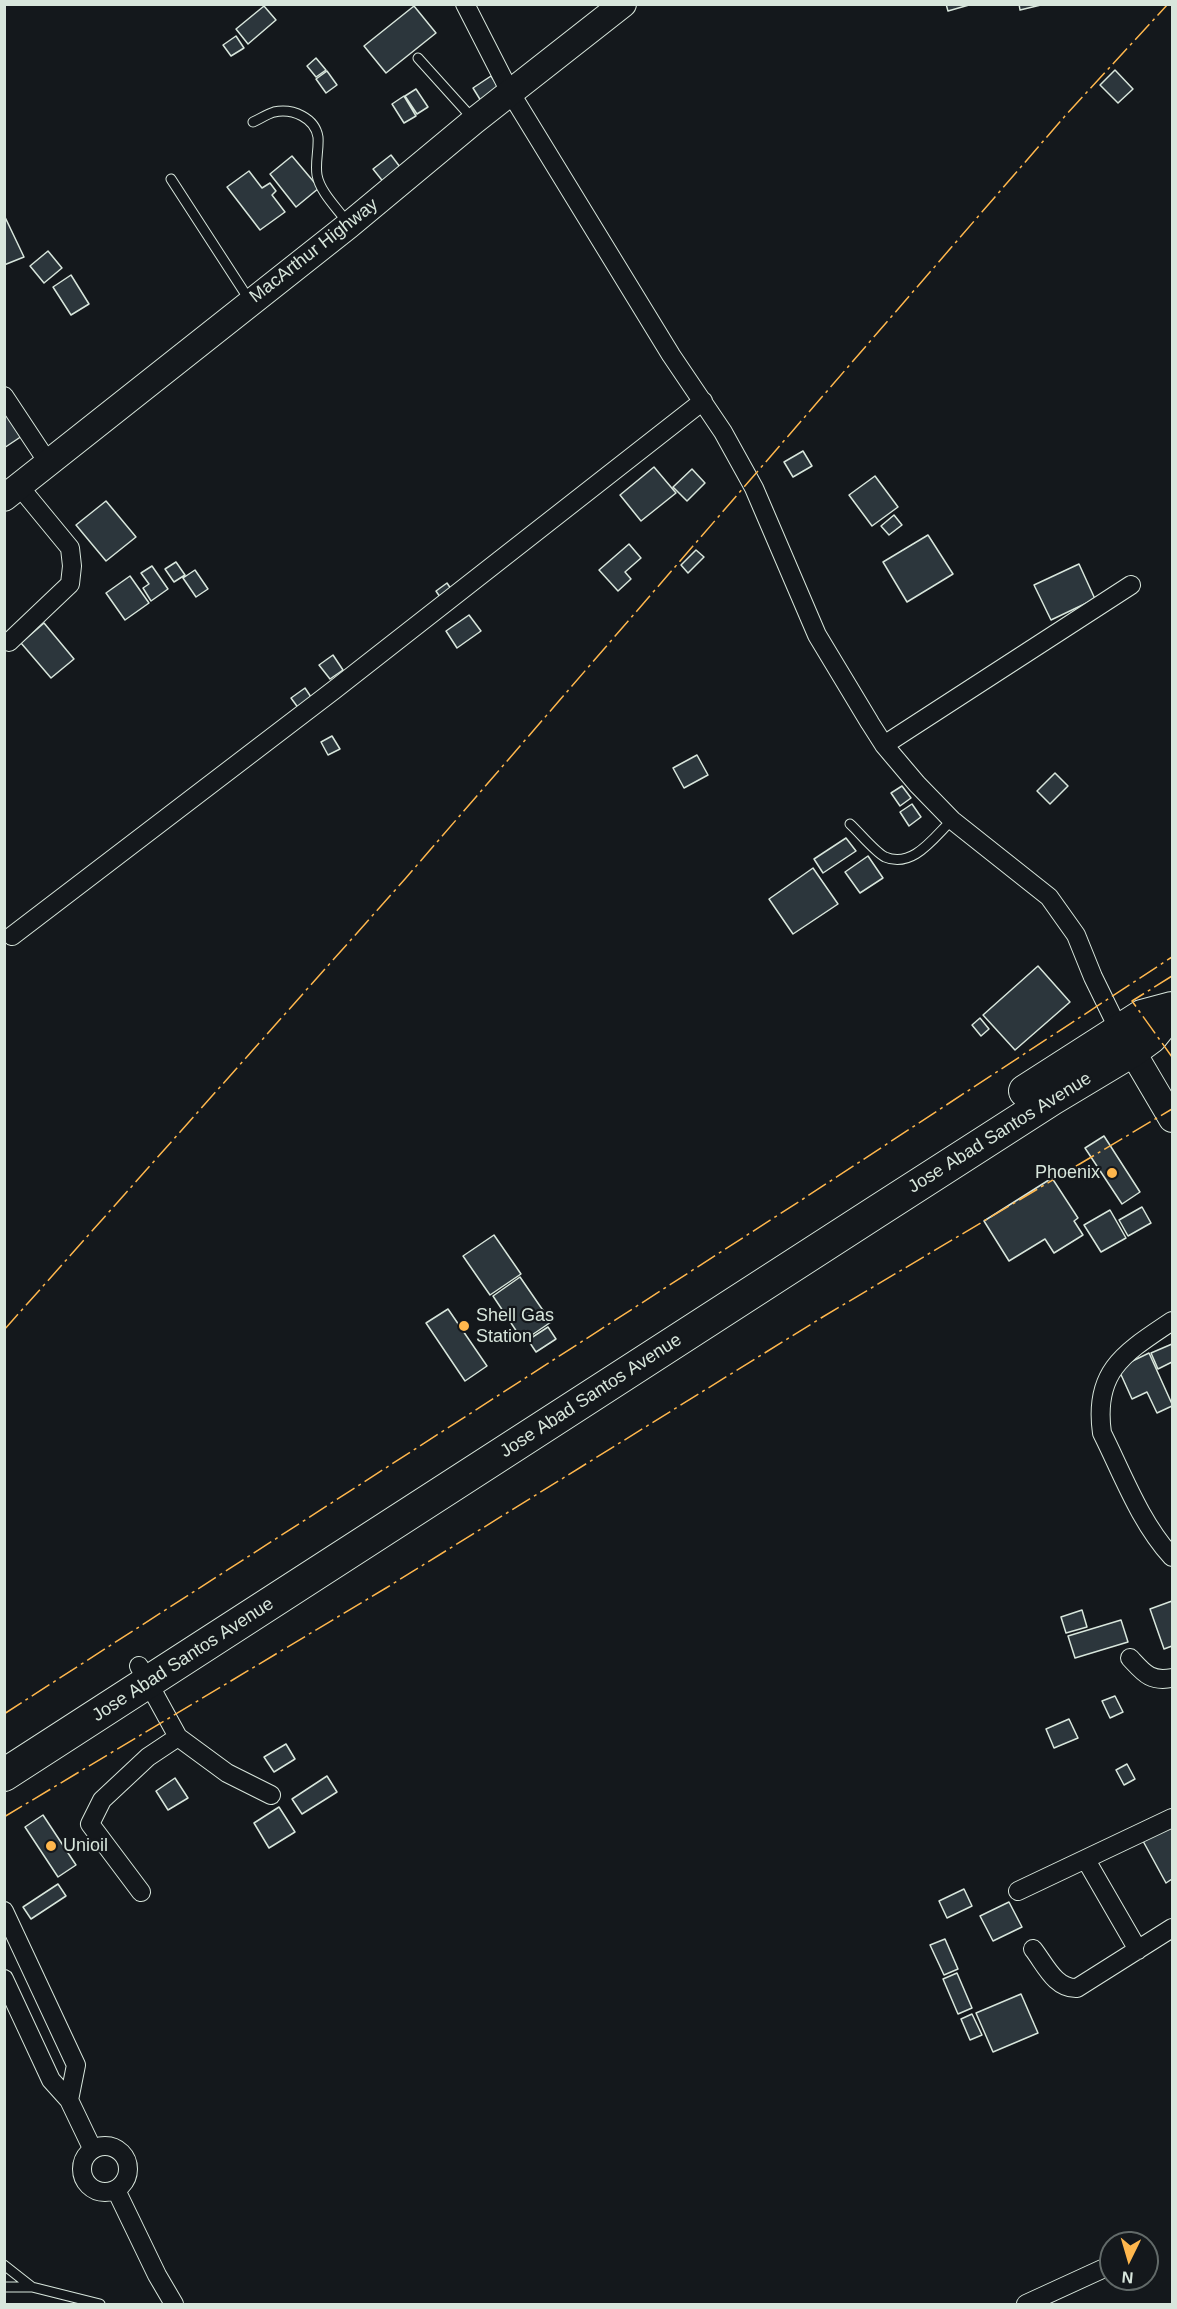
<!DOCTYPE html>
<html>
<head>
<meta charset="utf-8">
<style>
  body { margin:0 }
  #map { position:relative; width:1177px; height:2309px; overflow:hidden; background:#14181c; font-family:Arial,sans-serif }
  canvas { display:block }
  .frame { position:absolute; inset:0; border:6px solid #d8e6dc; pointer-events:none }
  .north { position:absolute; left:1099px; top:2231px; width:60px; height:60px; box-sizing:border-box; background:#14181c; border:2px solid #626a69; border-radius:50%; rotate:185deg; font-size:16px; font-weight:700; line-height:24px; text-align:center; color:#d8e6dc }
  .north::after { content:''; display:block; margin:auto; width:21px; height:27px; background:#ffb74d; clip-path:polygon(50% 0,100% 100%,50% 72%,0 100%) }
</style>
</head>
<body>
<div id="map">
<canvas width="1177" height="2309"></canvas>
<div class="frame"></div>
<div class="north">N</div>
</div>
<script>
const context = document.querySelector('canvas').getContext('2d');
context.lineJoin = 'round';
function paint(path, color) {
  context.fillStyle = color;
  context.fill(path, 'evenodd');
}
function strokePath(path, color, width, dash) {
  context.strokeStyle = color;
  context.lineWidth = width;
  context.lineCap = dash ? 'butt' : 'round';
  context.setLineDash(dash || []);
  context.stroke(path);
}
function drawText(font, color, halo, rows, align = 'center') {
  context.font = font + ' Arial,sans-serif';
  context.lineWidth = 4.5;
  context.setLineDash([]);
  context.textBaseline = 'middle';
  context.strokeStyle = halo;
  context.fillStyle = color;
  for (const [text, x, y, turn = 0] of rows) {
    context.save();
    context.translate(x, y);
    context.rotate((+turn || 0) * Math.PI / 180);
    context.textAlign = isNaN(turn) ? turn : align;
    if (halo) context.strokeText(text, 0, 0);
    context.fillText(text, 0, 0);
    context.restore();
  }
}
const building = new Path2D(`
  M946,4H968L969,5L948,11Z
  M1019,4H1045L1020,10Z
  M264,6L276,20L248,44L236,29Z
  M414,6L436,33L386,73L364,46Z
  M236,36L244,48L231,56L223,45Z
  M316,58L326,70L316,77L307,66Z
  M1115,70L1133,89L1118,103L1100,85Z
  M327,71L337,85L326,93L316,79Z
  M491,76L500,89L481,101L473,88Z
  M416,89L428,107L417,114L405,96Z
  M404,96L416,116L404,123L392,104Z
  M391,155L403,171L385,184L373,169Z
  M292,156L319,188L296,207L270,174Z
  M249,171L262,188L270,183L276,191L272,195L285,212L260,230L227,187Z
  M4,215L24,257L4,265Z
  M48,251L62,268L44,283L30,266Z
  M71,275L89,304L71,315L53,287Z
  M4,405L25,434L4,448Z
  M803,451L812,466L793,477L784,462Z
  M654,467L676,493L641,521L620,495Z
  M692,469L705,483L687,501L673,487Z
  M875,476L898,507L872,526L849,495Z
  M106,501L136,537L106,561L76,525Z
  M894,515L902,525L889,535L881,526Z
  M928,535L953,574L907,602L883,562Z
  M629,544L641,558L625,572L631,579L618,591L599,570Z
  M696,550L704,557L688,573L681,565Z
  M176,562L185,575L174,582L165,569Z
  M1079,564L1095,599L1051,620L1034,585Z
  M152,566L168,589L151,601L143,588L149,584L141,573Z
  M195,570L208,589L196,597L183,578Z
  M130,576L149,603L125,620L106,593Z
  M447,583L453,592L442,600L436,591Z
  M469,615L481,631L457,648L446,631Z
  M44,623L74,659L51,678L21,643Z
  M333,655L343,670L330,679L319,665Z
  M305,688L313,700L299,709L291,698Z
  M332,736L340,749L328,755L321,742Z
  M697,755L708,775L684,788L673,768Z
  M1055,773L1068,786L1050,804L1037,791Z
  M902,786L911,798L900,806L891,793Z
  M912,804L921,817L909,826L900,812Z
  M846,838L856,851L823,873L814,859Z
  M868,856L883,878L860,893L845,872Z
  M813,868L838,904L793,934L769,899Z
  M1038,966L1070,1002L1015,1050L983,1015Z
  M980,1018L989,1029L981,1036L972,1025Z
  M1104,1136L1140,1192L1122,1204L1085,1148Z
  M1052,1178L1078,1218L1074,1221L1083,1235L1054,1253L1045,1239L1009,1261L984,1221Z
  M1142,1207L1151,1223L1128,1236L1119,1220Z
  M1110,1210L1126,1238L1101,1252L1084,1225Z
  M494,1235L521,1274L490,1295L463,1256Z
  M520,1277L551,1322L523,1341L493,1296Z
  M448,1309L487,1366L465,1381L426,1323Z
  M548,1327L556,1339L536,1352L528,1340Z
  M1172,1344V1362L1158,1369L1151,1353Z
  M1149,1353L1172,1404V1406L1157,1413L1147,1392L1132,1399L1118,1368Z
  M1172,1601V1646L1164,1649L1150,1609Z
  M1082,1610L1087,1627L1066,1633L1061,1617Z
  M1121,1620L1128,1642L1075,1658L1068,1636Z
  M1115,1696L1123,1712L1110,1718L1102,1701Z
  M1069,1719L1078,1738L1054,1748L1046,1729Z
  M286,1744L295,1759L274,1772L264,1757Z
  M1127,1764L1135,1779L1124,1785L1116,1770Z
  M327,1776L337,1792L302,1814L292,1799Z
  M175,1778L188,1798L168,1810L156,1791Z
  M279,1807L295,1832L269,1848L254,1823Z
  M43,1815L76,1865L58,1877L25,1827Z
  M1172,1826V1879L1166,1883L1143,1841Z
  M58,1884L66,1896L31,1919L23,1907Z
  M964,1889L972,1906L947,1918L939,1901Z
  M1009,1902L1022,1927L993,1941L980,1916Z
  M945,1939L958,1969L944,1975L930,1945Z
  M957,1973L972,2008L958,2014L943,1979Z
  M1021,1994L1038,2033L993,2052L976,2013Z
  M972,2014L982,2035L970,2040L961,2019Z`);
const lane = new Path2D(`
  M418,58L473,119
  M253,122C260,119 267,114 274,112C293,108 315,118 318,137C319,150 315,162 317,175C320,192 337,208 347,222
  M171,179L250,301
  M850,824C859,832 875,852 885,857C913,869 934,837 952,820
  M4,2265L32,2287
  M4,2287H32L100,2304`);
const street = new Path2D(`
  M465,4L510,92L671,355L723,432L754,488L817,635L870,723L884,745L917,784L952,820L1049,897L1076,935L1093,977L1119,1030
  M4,396L49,464
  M9,642L70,584L72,566L70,548L19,486
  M884,745L1131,585
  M12,936L334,690L703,401
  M1172,1321C1126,1352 1093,1370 1102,1433C1123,1475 1140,1522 1172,1557
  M1130,1658C1144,1673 1150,1682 1172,1678
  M139,1666L178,1737L227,1773L271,1795
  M1086,1860L1138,1950
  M1018,1891L1172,1818
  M141,1892L90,1824L102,1800L148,1757L178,1737
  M4,1911L76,2065L69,2100
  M1033,1949C1045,1964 1055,1989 1077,1988L1172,1928
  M4,1979L51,2080L69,2100L92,2148
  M82 2169a23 23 0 1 1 46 0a23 23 0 1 1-46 0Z
  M116,2190L157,2275L174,2304
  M1026,2304L1111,2265`);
const secondary = new Path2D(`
  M4,498L349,225L474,121L623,4
  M1122,1034L1172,1119`);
const highway = new Path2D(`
  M1025,1091L1142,1016L1172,1008
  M4,1775L876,1212L1052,1099L1132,1051L1151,1037L1172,1011`);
const power = new Path2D(`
  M1172,976L1132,1001L1172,1057
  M4,1330L405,879L1065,116L1168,4
  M4,1714L803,1199L1172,957
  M4,1817L386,1588L821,1318L1172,1109`);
const markers = [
  [1112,1173,6,"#ffb74d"],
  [464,1326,6,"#ffb74d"],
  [51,1846,6,"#ffb74d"]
];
const streetNames = [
  ["MacArthur Highway",314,251,-38],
  ["Jose Abad Santos Avenue",1000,1133,-32],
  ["Jose Abad Santos Avenue",591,1396,-33],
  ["Jose Abad Santos Avenue",183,1660,-33]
];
const poiNames = [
  ["Phoenix",1100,1173,"right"],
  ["Shell Gas",476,1316],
  ["Station",476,1337],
  ["Unioil",63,1846]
];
paint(building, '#2c363c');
strokePath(building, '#d8e6dc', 1.5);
strokePath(lane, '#d8e6dc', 11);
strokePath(street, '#d8e6dc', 20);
strokePath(secondary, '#d8e6dc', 28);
strokePath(highway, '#d8e6dc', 34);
strokePath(lane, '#14181c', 9);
strokePath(street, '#14181c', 18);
strokePath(secondary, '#14181c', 26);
strokePath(highway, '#14181c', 32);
strokePath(power, '#ffb74d', 1.5, [21, 4.5, 3, 4.5]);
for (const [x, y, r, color] of markers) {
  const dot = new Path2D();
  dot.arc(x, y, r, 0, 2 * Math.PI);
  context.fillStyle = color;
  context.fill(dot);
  strokePath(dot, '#14181c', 2);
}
drawText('18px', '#d8e6dc', '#14181c', streetNames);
drawText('18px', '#d8e6dc', '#14181c', poiNames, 'left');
</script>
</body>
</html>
